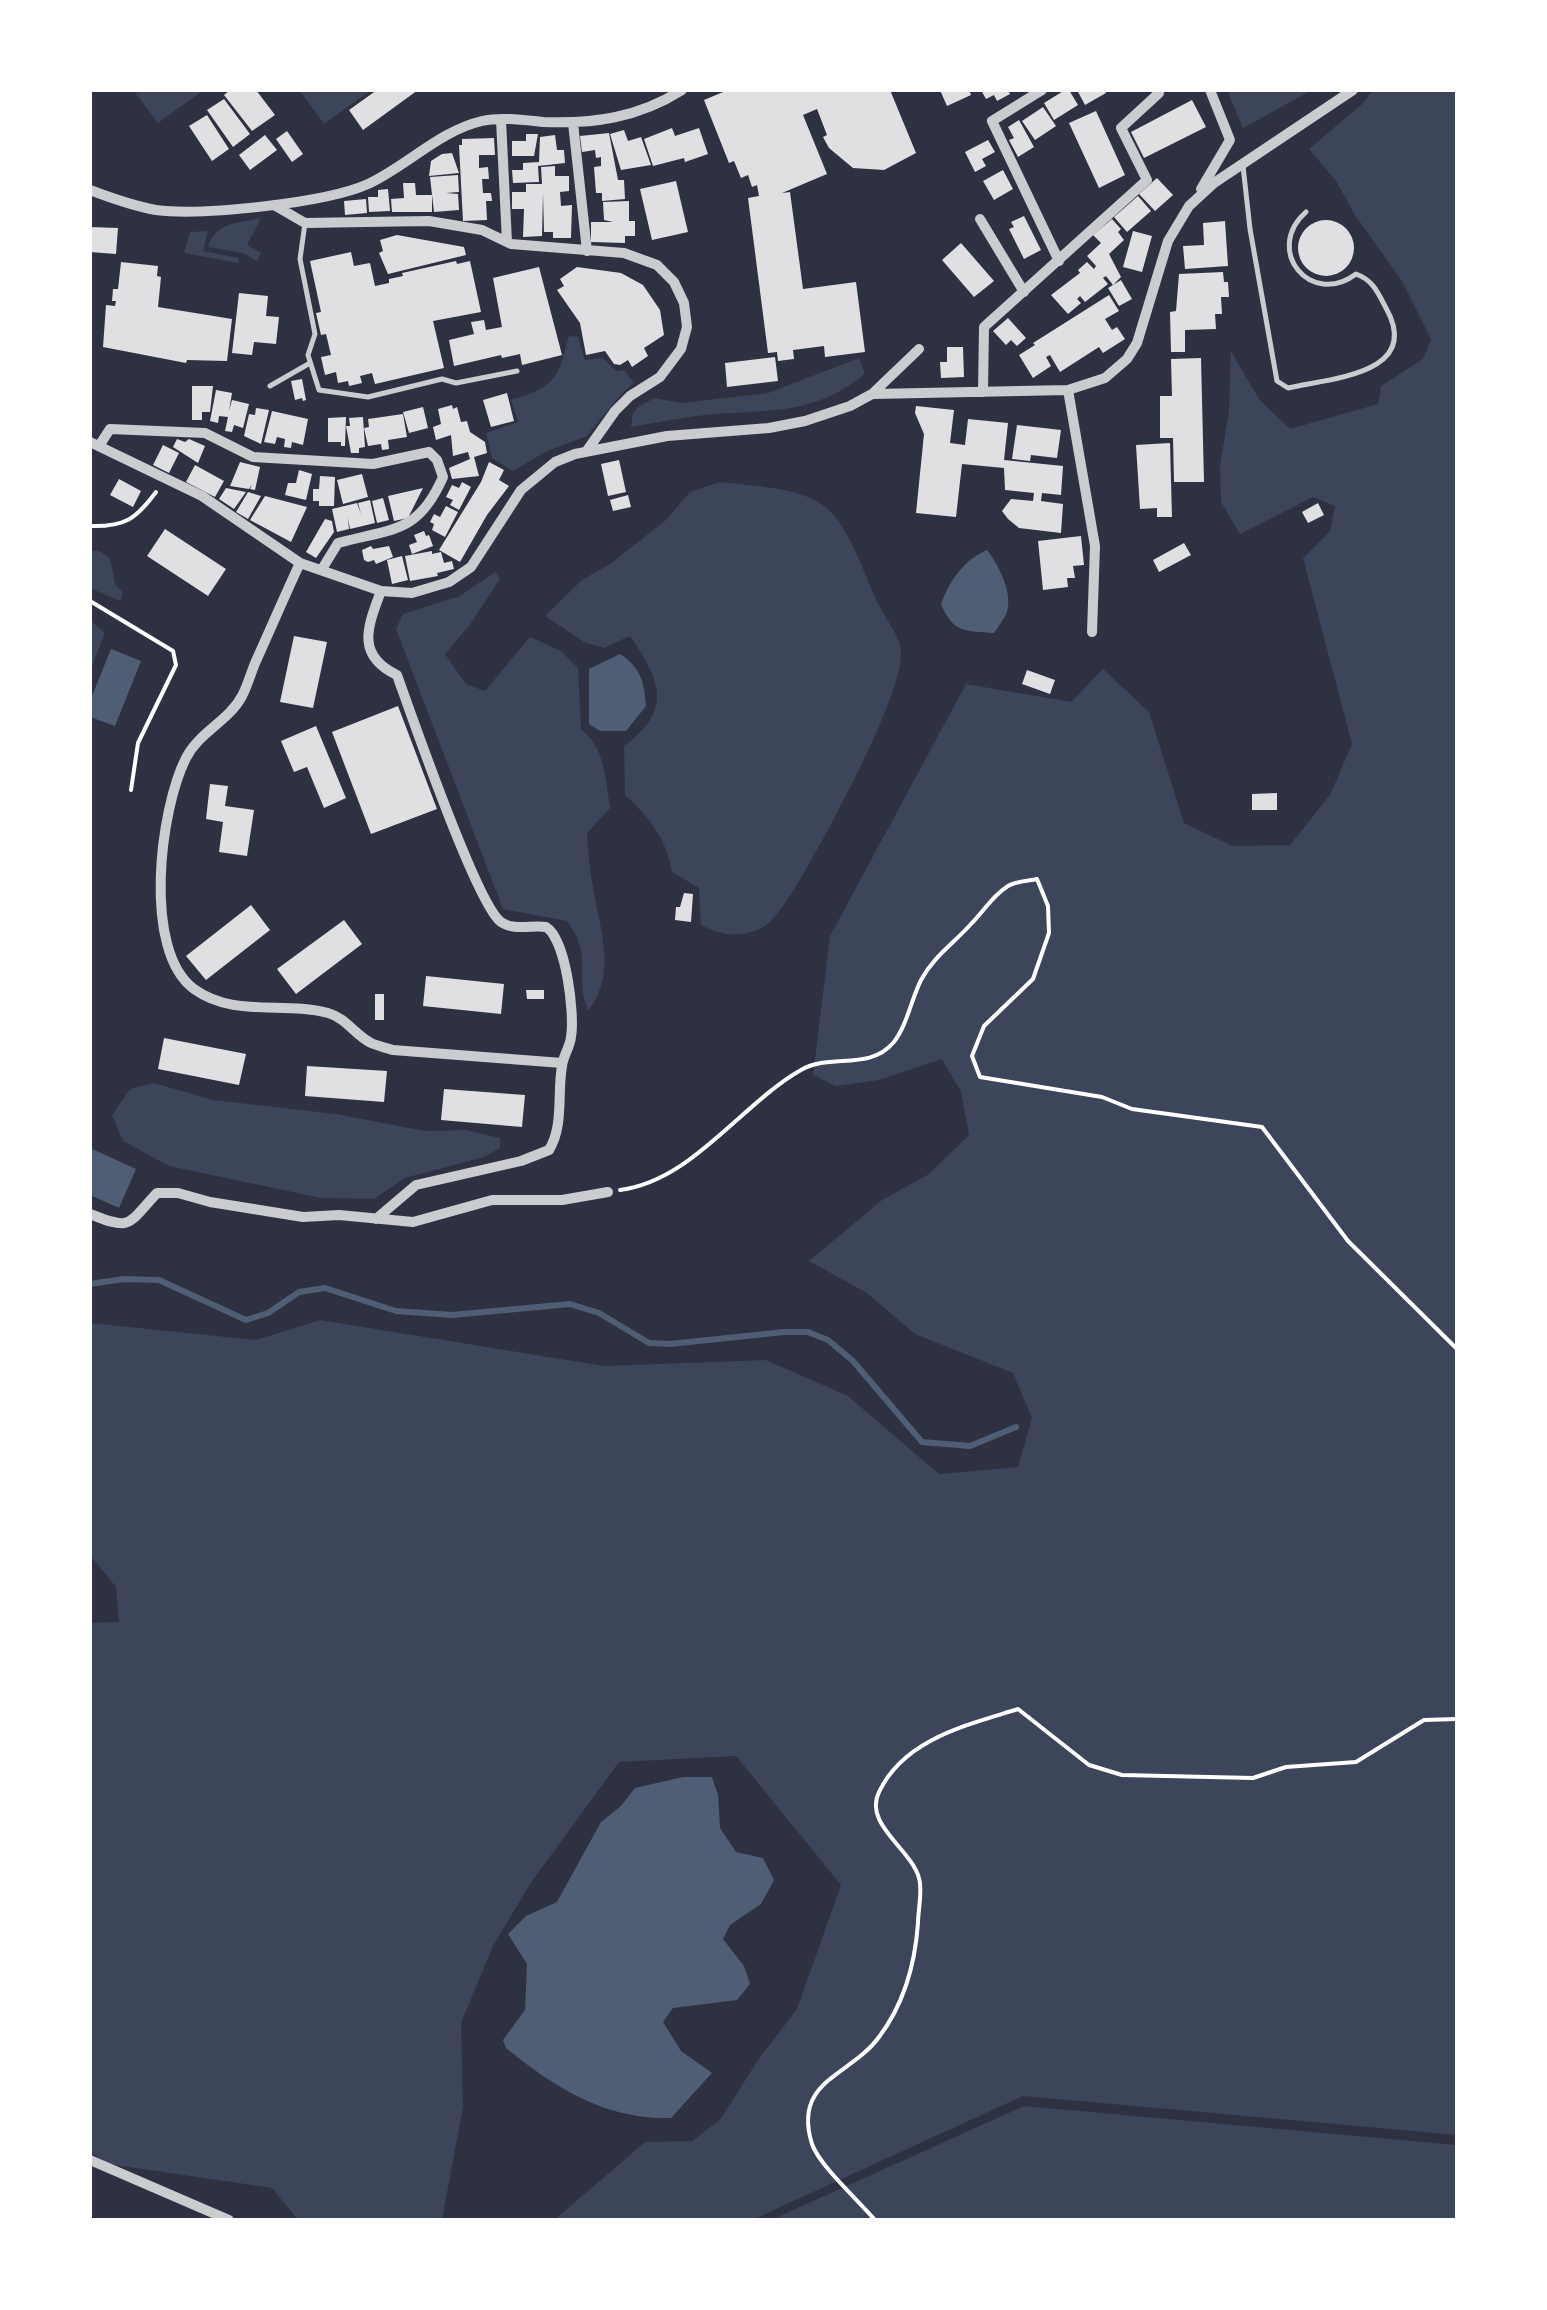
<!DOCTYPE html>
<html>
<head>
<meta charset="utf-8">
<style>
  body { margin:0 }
  #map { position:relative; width:1547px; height:2310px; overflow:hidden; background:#2d3142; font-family:"Fira Sans",sans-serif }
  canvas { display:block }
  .frame { position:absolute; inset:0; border:92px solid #fff; pointer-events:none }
</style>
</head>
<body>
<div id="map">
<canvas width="1547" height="2310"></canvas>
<div class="frame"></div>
</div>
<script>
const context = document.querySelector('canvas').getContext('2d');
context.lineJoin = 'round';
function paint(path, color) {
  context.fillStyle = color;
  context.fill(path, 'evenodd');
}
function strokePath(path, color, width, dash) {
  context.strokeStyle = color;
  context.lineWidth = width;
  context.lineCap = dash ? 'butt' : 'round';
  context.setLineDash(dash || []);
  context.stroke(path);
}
const green = new Path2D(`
  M133,90H204L158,123Z
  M299,90H371L324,124Z
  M1227,90H1312L1243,128Z
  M1373,90H1457V2135L1023,2096L752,2220H554L645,2142L692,2141L720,2120L758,2060L797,2009L841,1885L736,1756L619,1762L530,1884L493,1946L461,2023L463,2107L442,2220H298L272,2188L108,2164L90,2152V1623L119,1622L116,1587L90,1555V1323L256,1340L320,1320L604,1366L766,1360L848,1396L939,1474L1018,1467L1032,1418L1013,1373L915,1334L867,1293L809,1261L882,1200L929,1174L969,1135L961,1092L942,1059L879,1080L836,1086L813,1075L830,936L966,684L1071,702L1103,669L1149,712L1184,823L1232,846L1290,845L1330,795L1352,744L1303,558L1330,531L1335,506L1313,497L1240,534L1221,502L1220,466L1229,411L1231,351L1259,399L1290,429L1378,404L1381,386L1423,359L1431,339L1402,281L1355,215L1336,181L1309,149L1362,104Z
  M261,218L247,245L261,253L257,261L243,253L208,247C216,222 238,223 261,218Z
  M208,231L203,251L239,258V263L184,253L190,232Z
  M569,336L578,337L585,360L603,358L616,371L624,370L634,383L622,393L587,436L547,451L513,471L492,458L486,433L518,422L511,400C556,386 557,380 569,336Z
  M859,358L865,374C817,413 775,410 717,414C688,416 659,422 631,427L633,413L639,406L655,398L681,403L768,393Z
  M720,482C827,493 833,493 874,595C880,610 899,635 901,649C905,684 849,791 831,824C819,846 783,915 765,926C742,939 723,936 701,925L699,888L672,872C666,838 650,818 625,795L624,746C674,710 660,680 630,636L604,648L584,642L545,616L582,580L610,564L666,520L690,492Z
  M97,550L110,558L115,584L123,593L120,601L90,588V552Z
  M495,572L500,579L469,626L445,654L466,684L485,691L530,637L561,651L578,668L581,729C606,749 605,779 610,808L587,833C588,849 589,865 592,881C598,926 619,971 588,1011C574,977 594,957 567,921L503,909L396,629L403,614L460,596Z
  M90,620L105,633L90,671Z
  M154,1083L213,1100L336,1114L425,1131L466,1130L500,1138V1148L484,1157L405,1178L374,1199L321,1198L169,1166L123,1141L112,1115L130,1089Z
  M1024,2106L1457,2145V2220H771Z`);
const water = new Path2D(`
  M987,550C998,564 1013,592 1007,612C1004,619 998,627 994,633C965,631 953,633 941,604C950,580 964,560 987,550Z
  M111,649L141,661L115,726L90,717V701Z
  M620,654C641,668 644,681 646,706L626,731H600L589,724V669Z
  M90,1148L136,1169L119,1208L90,1195Z
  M683,1777H712L718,1795L720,1828L736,1852L763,1858L774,1880L761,1904L730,1925L723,1939L744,1966L750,1984L737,2000L673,2008L663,2022L681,2051L712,2073L671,2118C605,2120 554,2087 506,2048L503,2040L525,2010L527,1964L508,1934L526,1916L557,1902L601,1822L621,1806L635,1788Z`);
const stream = new Path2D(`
  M90,1284L124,1279L159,1280L246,1320L268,1313L299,1292L325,1288L396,1311L452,1315L570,1304L599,1313L649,1343L670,1344L784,1332H808L828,1340L853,1361L922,1442L970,1446L1016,1427`);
const building = new Path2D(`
  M230,90H256L275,115L252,131L224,95Z
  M377,90H418L363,130L349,110Z
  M728,90H890L916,153L884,170L853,168L829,148L823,137L827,135L817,109L803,115L827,174L782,193L790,192L803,289L856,282L865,352L825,357L824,346L793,350L794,359L778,361L777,352L768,353L748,198L759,196L757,185L752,187L748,175L741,178L734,161L729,163L704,100Z
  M940,90H969L971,95L947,106Z
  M981,90H1008L1010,94L997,101L994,95L986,99Z
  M1065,90H1069L1078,105L1054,120L1044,103Z
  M1077,90H1104L1106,93L1085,105Z
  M224,99L250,134L233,147L207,110Z
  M1192,100L1206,127L1144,158L1131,132Z
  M1043,107L1056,126L1035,140L1022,121Z
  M1096,111L1125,175L1099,188L1069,123Z
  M207,115L229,149L212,161L189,126Z
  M1019,120L1034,147L1018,157L1009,140L1014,138L1008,127Z
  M672,128L675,136L699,128L708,154L685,162L684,158L653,166L644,139Z
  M624,130L628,141L641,137L651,165L621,170L610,134Z
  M287,131L303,154L292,162L276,139Z
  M609,133L618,180H624L625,199L602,201V193H596L594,167L601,166V157L596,158L595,150L582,152L580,136Z
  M526,134H538L534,156H512V141H526Z
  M265,135L277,150L250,170L239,155Z
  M555,135L557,150H564L565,163L538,166L539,182L513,183L512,170H523V163L539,162L540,137Z
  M494,138L495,155H479V168L488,167L489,179H482L483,193H491L492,201H486L487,220L463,221L459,145H462V139Z
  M988,140L995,152L982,159L986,166L975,172L965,152Z
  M452,153L459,173L429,176L431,161L442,154Z
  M555,166V176H569V191L560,192L561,206L572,205L571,238H553V232H544L543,193L542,236L523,237L524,209H512V192H526V184H542L541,167Z
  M1003,170L1013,189L994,200L983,181Z
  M458,175L459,192L446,193L458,194L459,210L434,212L430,177Z
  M1157,178L1173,195L1155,211L1139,194Z
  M676,181L688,232L652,240L640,189Z
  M403,183H415L416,195H432V212H392L391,199L404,198Z
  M388,189L390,211L369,212L368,197H378V190Z
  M1138,196L1151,211L1127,232L1114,217Z
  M366,199L367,213L345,215L344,201Z
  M629,201V221H635V236H625V243L591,242V222H613L604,220L603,202Z
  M1024,216L1041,250L1024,259L1009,229L1014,227L1011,222Z
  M1112,219L1121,229L1118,232L1124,240L1109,254L1121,277L1113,285L1106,276L1103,278L1108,284L1085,302L1080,296L1077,299L1081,303L1068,314L1051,295L1080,273L1078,270L1087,262L1094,269L1096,266L1087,256L1101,243L1093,235Z
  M1298 248a28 28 0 1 1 56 0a28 28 0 1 1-56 0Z
  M1225,221L1228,266L1185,269L1183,246L1204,245L1203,223Z
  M90,227L118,228L116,254L90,252Z
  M1133,231L1152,236L1142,272L1123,267Z
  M397,235L464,247L466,255L388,274L379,253L383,251L380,240Z
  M961,243L994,281L974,297L942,260Z
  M351,252L354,266L370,263L375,286L389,283V279L403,276L402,273L456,261L457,264L470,261L481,312L433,321L444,368L375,384L372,373L360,376L362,383L349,386L348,381L338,383L336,372L325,375L321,357L331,355L326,334L321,335L316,313L321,312L310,261Z
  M121,262L158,266L157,276L161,277L158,307L232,319L227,361L187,360L186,363L103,347L106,305L115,306L116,301H112L113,289H118Z
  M539,267L562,355L522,365L520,354L502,358L501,355L454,366L449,340L474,334L471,322L484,320L486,330L502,327L493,278Z
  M577,267L621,273L643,285L660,310L664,335L644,348L648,356L632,367L628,360L620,365L614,364L605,351L586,355L580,323L557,290L564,286L560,279Z
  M1223,272L1224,282H1228L1229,297H1221L1222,314H1215L1216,329L1185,330V352H1171L1170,312L1176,311L1179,274Z
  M1121,280L1132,299L1119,306L1108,288Z
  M239,293L268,296L266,316L279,317L276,344L254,342L252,355L232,353Z
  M1109,295L1119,311L1105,319L1112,330L1117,327L1125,339L1103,353L1099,347L1060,372L1050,355L1046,357L1051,366L1033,378L1019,355L1035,345L1033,343Z
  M1008,318L1026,338L1017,346L1011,340L1006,345L993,331Z
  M947,347H963L964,377L941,378L940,362H947Z
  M775,357L778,381L727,387L725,363Z
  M1201,358L1204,482H1174L1173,438H1160V396H1172L1171,359Z
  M302,379L306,400L303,401L302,398L295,400L291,381Z
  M192,386H213L210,412H202V420H192Z
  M216,390L232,393L229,411L232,400L249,404L243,428L234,425L232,432L225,431L228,417L219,416L218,423L210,421Z
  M507,393L514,421L491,427L483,400Z
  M452,405L453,409L457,407L461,422L467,421L470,432L485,442L487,453L474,457L479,476L452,479L449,468L470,459L468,452L453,456L451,435L436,440L433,427L441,424L438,409Z
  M916,406L954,410L950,443L965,445L968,419L1008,423L1004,460L1063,466L1061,495L1042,493L1041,501L1063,504L1061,533L1019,528L1008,519L1002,511L1011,499L1033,501L1034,493L1005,490L1004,468L962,464L956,517L916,513L924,434L915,413Z
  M423,407L428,428L409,433L403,412Z
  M256,408L269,410L261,444L244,436L249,414L255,415Z
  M272,411L308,419L303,445L292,442L291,448L284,447L285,439L277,437L275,444L264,442Z
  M403,414L407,437L388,440L389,449L382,450L381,444L368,446L364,428L369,427L368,419Z
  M346,417L345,446H341V442H328V418Z
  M363,417L365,447L359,448V453H351L346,426H350L349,418Z
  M1017,425L1061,430L1057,458L1031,455L1030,461L1012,459Z
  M177,439L185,442L189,439L205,446L198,463L173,447Z
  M1170,443L1172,517H1157V508L1140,509L1136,445Z
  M163,445L179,453L169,473L153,465Z
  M619,460L626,492L608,496L601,464Z
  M240,462L260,467L255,490L250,489L252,484L249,489L230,486Z
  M489,462L504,470L499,480L509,486L487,515L460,562L439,550L481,482Z
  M195,465L224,481L215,497L186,482Z
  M299,470L312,474L306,500L285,495L288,483H296Z
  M362,474L368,497L343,504L337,480Z
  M320,476L335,477L334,506H319V501H313V489H319Z
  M119,479L141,491L133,507L110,495Z
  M462,482L471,487L459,510L450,505L453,500L446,497L452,485L459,488Z
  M226,488L246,492L234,509L219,499Z
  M423,488L408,518L394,521L388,496Z
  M248,492L261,496L248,519L236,512Z
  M628,495L631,507L613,511L610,500Z
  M265,496L307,507L291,542L250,520Z
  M383,498L389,520L377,523L372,501Z
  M370,500L375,523L350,529L348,518L349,529L337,532L332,509L357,503L361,514L358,503Z
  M1318,503L1324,515L1308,523L1302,512Z
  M446,506L458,512L445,537L432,530L434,524L430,522L434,514L440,517Z
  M325,519L332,521L334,532L316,558L306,552Z
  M165,529L226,569L208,596L147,556Z
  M424,531L426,536L429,535L433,546L412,554L409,545L417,542L414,535Z
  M1081,536L1084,565L1073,566L1075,578H1067L1068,587L1043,590L1038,541Z
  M1184,543L1191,555L1159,572L1153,560Z
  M371,546L373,549L389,546L393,557L376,564L374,560L368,562L364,560L362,550Z
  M432,551V554L441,552L444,563L452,561L454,569L437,573L438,576L410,581L405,556Z
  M402,556L408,580L392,584L387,560Z
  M294,636L327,642L313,708L280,702Z
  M1027,670L1055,680L1050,694L1022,684Z
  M398,706L437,809L371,834L332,732Z
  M316,726L346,798L324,808L307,767L294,772L281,741Z
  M210,784L228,786L225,806L254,810L247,856L219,852L223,822L206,819Z
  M1277,793V810H1252V794Z
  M684,893L693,894L691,922L675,920L676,907H680Z
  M251,905L270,930L206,980L186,956Z
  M344,920L362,944L296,994L277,969Z
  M426,976L504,984L501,1014L423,1006Z
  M526,990H544V999H527Z
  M375,994H384V1020H375Z
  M164,1038L246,1054L239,1085L158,1069Z
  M307,1066L387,1071L384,1102L305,1096Z
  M444,1089L525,1095L522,1127L441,1120Z`);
const path = new Path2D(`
  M90,526C125,527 136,519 156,492
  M90,601L173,651L176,665L138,743L131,790
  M620,1190C692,1181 741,1104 801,1070C830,1053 869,1071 893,1043C907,1026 911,1000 921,980C934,956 953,944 971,924C984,911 992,896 1008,886C1016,881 1028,881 1037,879L1048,906L1049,933L1033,979L984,1026L972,1056L980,1077L1102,1097L1132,1109L1262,1127L1348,1241L1457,1349
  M875,2220C859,2201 819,2165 812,2144C792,2080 851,2076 879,2037C904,2004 915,1965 918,1923C918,1909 923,1891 919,1878C911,1849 863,1824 879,1792C904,1739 967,1725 1018,1709L1089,1765L1122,1775L1253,1778L1286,1767L1356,1762L1424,1720L1457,1719`);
const service = new Path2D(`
  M1243,166L1250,229L1277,381L1288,388C1331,378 1423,374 1386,308C1378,293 1373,280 1356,274C1311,308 1263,250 1306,212
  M305,223L300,259L315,334L308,355L319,390L368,397L442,379L456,383L517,371
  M270,386L310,363`);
const minor = new Path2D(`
  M1042,90L992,121L1059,261
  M501,120L507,242
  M573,123L587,251
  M1201,189L1230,140L1210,90
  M90,190C111,198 134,206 156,210C202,216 326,203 368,184C407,166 439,131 482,121C501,117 523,120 543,122C593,124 638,118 682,90
  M274,205L305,223L429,221L482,230L511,244L624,253L657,265L674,282L684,303L687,327L681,349L660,377L630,396L615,411L586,452
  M980,219L1024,292
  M1068,390L1095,546L1092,632
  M983,392L984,327L1147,180L1121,128L1159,93
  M873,394L1068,390L1105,378L1127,359L1137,343L1168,241L1189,206L1214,183L1353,90
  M90,442L202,496L300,563L381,591L412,593L449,582L471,567L521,490L555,462L575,454L667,436L769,428L805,421L850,406L872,394L919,349
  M99,446L110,429L205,433L253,457L373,464L429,452L437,460L443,477C418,534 393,528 338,543L322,569
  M300,563C285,595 271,628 256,661C251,672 248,685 242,696C229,721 199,732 186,758C160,809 142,951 194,989C234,1018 284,1001 328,1013C346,1018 355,1035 371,1043C378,1046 386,1048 393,1050L562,1063
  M90,1214C132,1231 127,1225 157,1193H178L210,1202L303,1217L339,1215L413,1222L492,1200H562L608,1192
  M376,1219L416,1185L521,1161L549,1150C564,1126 557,1094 562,1066C563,1056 570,1047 571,1037C575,1014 566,939 546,927C531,925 514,931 501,922C477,905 411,714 397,675C355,655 368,626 381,591
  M90,2160L229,2220`);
paint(green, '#3c4559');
paint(water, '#4f5d75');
strokePath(stream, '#4f5d75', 6);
paint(building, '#e0e0e3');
strokePath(path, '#fff', 4);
strokePath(service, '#caccd0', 5);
strokePath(minor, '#caccd0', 10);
</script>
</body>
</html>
